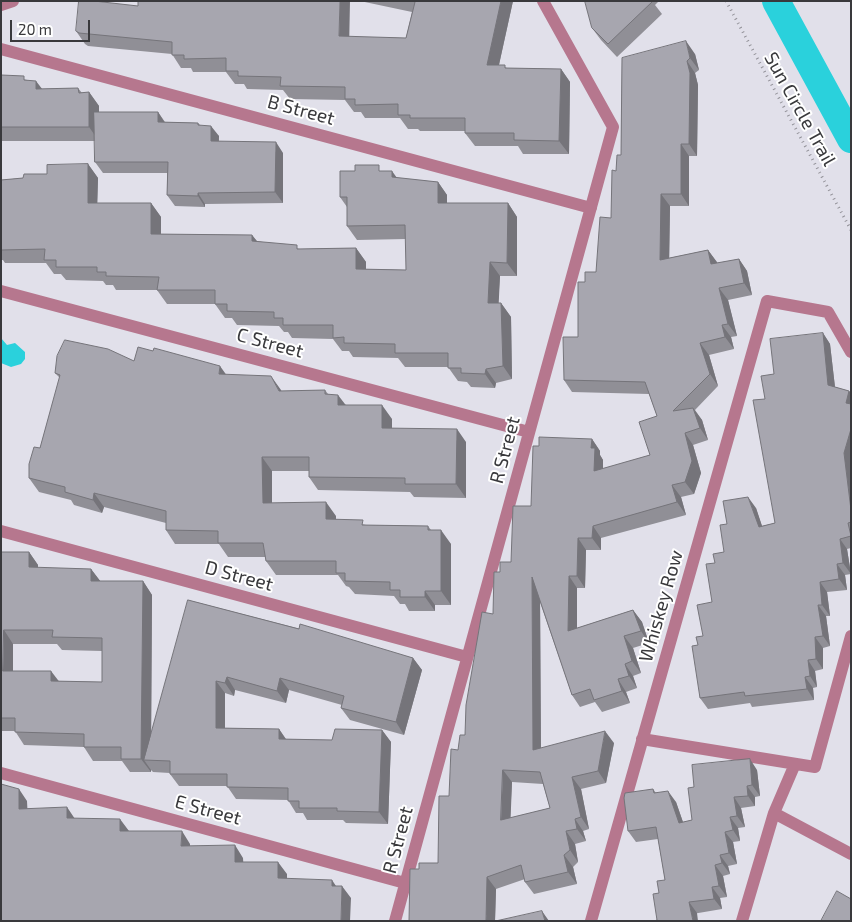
<!DOCTYPE html>
<html>
<head>
<meta charset="utf-8">
<style>
  body { margin:0 }
  #map { position:relative; width:852px; height:922px; overflow:hidden; background:#e1e0ea; font-family:"Exo 2",sans-serif }
  canvas { display:block }
  .frame { position:absolute; inset:0; border:2px solid #39393c; pointer-events:none }
  .scale { position:absolute; left:10px; top:20px; width:80px; height:22px; box-sizing:border-box; border:2px solid #39393c; border-top:0; padding-left:6px; font-size:15px; line-height:18px; white-space:nowrap; color:#39393c; -webkit-text-stroke:4px #fff; paint-order:stroke }
</style>
</head>
<body>
<div id="map">
<canvas width="852" height="922"></canvas>
<div class="frame"></div>
<div class="scale">20 m</div>
</div>
<script>
const context = document.querySelector('canvas').getContext('2d');
context.lineJoin = 'round';
function paint(path, color) {
  context.fillStyle = color;
  context.fill(path, 'evenodd');
}
function strokePath(path, color, width, dash) {
  context.strokeStyle = color;
  context.lineWidth = width;
  context.lineCap = dash ? 'butt' : 'round';
  context.setLineDash(dash || []);
  context.stroke(path);
}
function drawText(font, color, halo, rows, align = 'center') {
  context.font = font + ' "Exo 2",sans-serif';
  context.lineWidth = 4;
  context.setLineDash([]);
  context.textBaseline = 'middle';
  context.strokeStyle = halo;
  context.fillStyle = color;
  for (const [text, x, y, turn = 0] of rows) {
    context.save();
    context.translate(x, y);
    context.rotate((+turn || 0) * Math.PI / 180);
    context.textAlign = isNaN(turn) ? turn : align;
    if (halo) context.strokeText(text, 0, 0);
    context.fillText(text, 0, 0);
    context.restore();
  }
}
const water = new Path2D(`
  M1,338L7,345L15,343L25,352V359L21,364L11,367L1,363Z`);
const canal = new Path2D(`
  M776,1L851,139`);
const path = new Path2D(`
  M726,1L851,230`);
const minor = new Path2D(`
  M1,5L13,1
  M1,49L591,208
  M1,291L529,432
  M1,531L467,657
  M642,739L815,767L851,636
  M1,773L405,883
  M774,813L851,854
  M395,921L613,127L543,1
  M591,921L767,301L828,312L851,352
  M742,921L774,813L795,764`);
const wall = new Path2D(`
  M360,1H513L499,65L507,68L561,69L570,82L569,154H523L518,146H475L465,133V131H420L418,129H408L400,118H365L361,112H354L345,100L290,99L283,90L247,89L244,84H235L226,72H193L191,68H181L172,54L88,46L85,44L76,31L406,38L412,12Z
  M585,1H659L655,5L662,14L617,57L601,40L592,28Z
  M695,54L699,70L695,73L698,85L697,156H689V206H670L669,258L708,250L717,263L739,259L747,271L752,295L728,300L737,336L731,337L734,349L709,355L718,386L695,410L702,420L708,440L693,445L701,473L694,494L681,497L686,515L601,538V550H586L585,588H577V628L633,610L642,622L649,643L633,648L641,673L633,676L637,688L626,692L630,703L602,712L595,702L580,707L572,695L540,602L541,748L614,743L606,783L581,789L589,829L583,831L586,841L575,844L578,862L573,867L577,884L534,894L525,882V879L496,889L495,921L419,869L438,863L458,750L465,735L493,614L500,572L511,562L531,506L539,446L592,439L600,451V455L603,460V469L650,455L657,416L649,394L572,392L564,380L578,337L585,282L596,272L611,218L616,171L621,155L622,58ZM512,782L543,784L550,808L510,818Z
  M1,75L27,80L42,89L78,88L82,93L89,92L99,106V112H158L165,122L198,123L200,125L219,136V141L283,153V203L205,204V207L175,206L167,195V173H103L95,162V141H1Z
  M88,164L98,178L97,203H151L161,217V234L252,235L257,241L300,249L356,248L366,262V269L406,270V239L357,240L347,226V207L340,197L383,171L397,178L438,182L447,195V203H508L517,217V276H500L498,303H501L511,317L512,379L496,383L495,388L471,387L467,382L458,381L448,367H405L398,358L353,357L349,351H342L333,339L292,338L288,332H284L279,326L237,325L232,318H225L215,304H167L157,290H116L113,285H106L103,281L66,280L61,274H54L46,263H5L3,260H1V180L23,178L47,174Z
  M823,333L830,344L835,387L849,391L851,393V548L847,549L851,574L845,575L847,590L827,592L830,616H826L830,646L823,648V669L815,671L817,687L813,688L814,700L752,707L750,703L708,709L700,698L698,645L703,636L712,602L715,563L724,552L727,524L756,508L762,526L775,523L765,399L774,374Z
  M134,361L226,375L281,391L325,390L328,394L346,405L392,419V428L466,442V498L414,497L410,492L318,490L309,477V471H272V503L336,516V519L366,525L428,526L431,530L451,544V605H435V611H409L405,604H400L394,596L355,594L349,587L346,586L338,575H276L266,561L265,557H228L219,544H175L166,530V523L104,507L102,513L74,505L71,500L39,492L29,478L40,448L60,378L55,373Z
  M1,552H29L38,565V568L91,569L100,581H143L152,595L151,734L188,600L413,658L422,670L404,735L350,720L341,708L342,705L289,690L286,703L235,690L234,696L225,693V728L279,729L286,739L332,740L382,730L391,742L388,824L346,823L343,820H307L303,813H296L288,800L236,799L227,786H179L170,774V773L153,772L151,770V772H130L122,761H93L84,747L24,745L15,731H1ZM13,644H57L62,650L102,651V682L59,681L13,671Z
  M757,770L760,796L755,797V806L741,808L745,827L738,828L740,841L733,842L737,864L728,866L730,874L723,876L727,897L720,898L722,909L657,920L659,893L665,880L658,839L636,842L628,831L653,789L656,793L676,802L683,822L692,820L694,787Z`);
const shadedWall = new Path2D(`
  M340,1H350L349,50L339,36Z
  M501,1H513L496,78L487,65Z
  M686,41L695,54L699,70L690,58Z
  M687,61L695,73L698,85L697,156L689,144Z
  M561,69L570,82L569,154L559,141Z
  M36,81L46,94L36,89Z
  M89,92L99,106V141L89,127Z
  M158,112L165,123L158,122Z
  M211,126L219,136L218,152L211,141Z
  M276,142L283,153V203L275,192Z
  M681,144L689,156V206L681,194Z
  M88,164L98,178L97,217L88,203Z
  M392,171L402,185L392,177Z
  M438,182L447,195V217L438,203Z
  M198,193L205,204V207L198,196Z
  M661,194L670,206L669,272L660,260Z
  M151,203L161,217V248L151,234Z
  M508,203L517,217V276L507,263Z
  M252,235L262,248L252,241Z
  M356,248L366,262V283L356,269Z
  M708,250L717,262L720,277L711,264Z
  M739,259L747,271L752,295L744,283Z
  M490,262L500,276L498,317L488,303Z
  M719,288L728,300L737,336L728,324Z
  M501,303L511,317L512,379L503,366Z
  M722,325L731,337L734,349L725,337Z
  M823,333L830,344L836,396L828,385Z
  M700,343L709,355L718,386L710,374Z
  M220,366L230,380L219,374Z
  M486,369L496,383L495,388L485,374Z
  M271,376L281,390L288,405L279,391Z
  M849,391L851,393V410L846,403Z
  M338,395L348,408L338,405Z
  M382,405L392,419V442L382,428Z
  M693,408L702,420L708,440L700,428Z
  M457,429L466,442V498L456,484Z
  M851,429V510L844,453Z
  M685,433L693,445L701,473L694,494L685,482Z
  M592,439L600,451V455L603,460V483L594,471L591,448Z
  M262,457L272,471V517L263,503Z
  M672,485L681,497L686,515L677,502Z
  M94,493L104,507L102,513L93,500Z
  M748,497L756,508L766,538L759,527Z
  M326,502L336,516V533L326,519Z
  M593,526L601,538V550L592,538Z
  M441,530L451,544V605L441,591Z
  M578,538L586,550L585,588L577,576Z
  M840,539L847,549L851,574L843,563Z
  M29,552L38,565V581L29,567Z
  M837,564L845,575L847,590L839,579Z
  M91,569L101,582L91,581Z
  M569,576L577,588V643L568,631Z
  M532,577L540,589L541,762L533,750Z
  M143,581L152,595L151,760H144L151,770V772L141,759Z
  M820,582L827,592L830,616L822,605Z
  M425,591L435,605V611L425,597Z
  M818,605L826,616L830,646L823,636Z
  M633,610L642,622L649,643L641,631Z
  M4,630L13,644V684L3,671Z
  M624,636L633,648L641,673L632,661Z
  M815,637L823,648V669L816,659Z
  M413,658L422,670L404,735L396,722Z
  M808,660L815,671L817,687L810,676Z
  M625,664L633,676L637,688L629,676Z
  M51,671L61,684L51,681Z
  M227,677L235,690L234,696L225,683Z
  M805,677L813,688L814,700L807,689Z
  M280,678L289,690L286,703L277,691Z
  M618,679L626,692L630,703L622,691Z
  M216,681L225,693V741L216,728Z
  M279,729L287,741L279,739Z
  M382,730L391,742L388,824L379,812Z
  M605,731L614,743L606,783L598,771Z
  M750,759L757,770L760,796L752,785Z
  M503,770L512,782L510,833L501,820Z
  M572,777L581,789L589,829L581,817Z
  M747,786L755,797V806L748,796Z
  M19,789L27,801L28,821L19,809Z
  M668,791L676,802L687,834L679,823Z
  M734,797L741,808L745,827L737,816Z
  M67,807L75,819L67,818Z
  M730,817L738,828L740,841L733,830Z
  M120,819L129,831H120Z
  M575,819L583,831L586,841L577,829Z
  M182,831L190,844V858L181,846Z
  M566,831L575,844L578,862L570,850Z
  M725,832L733,842L737,864L729,853Z
  M235,845L243,858L244,874L235,862Z
  M564,855L573,867L577,884L568,872Z
  M720,855L728,866L730,874L722,863Z
  M278,862L287,874V890L278,878Z
  M715,865L723,876L727,897L719,886Z
  M487,877L496,889L495,921H486Z
  M332,880L340,892L332,886Z
  M342,886L351,898L350,921H341Z
  M712,887L720,898L722,909L714,899Z
  M689,902L697,913L698,921H693Z
  M542,911L549,921H545Z`);
const building = new Path2D(`
  M79,1H94L138,6V1H340L339,36L406,38L415,2L413,1H501L487,65H505V68L561,69L559,141L514,140V133H465V118H410V115H398V104L355,105V99H345V87L280,86L281,77L238,76V71H226V58L184,59V55H172V42L79,33L76,31Z
  M585,1H653L608,44L592,28Z
  M686,41L690,58L687,61L690,73L689,144H681V194H661L660,260L708,250L711,264L739,259L744,283L719,288L728,324L722,325L725,337L700,343L710,374L673,411L693,408L700,428L685,433L692,461L685,482L672,485L677,502L593,526L592,538H578L577,576H569L568,631L633,610L641,631L624,636L632,661L625,664L629,676L618,679L622,691L594,700L590,689L572,695L532,577L533,750L605,731L598,771L572,777L581,817L575,819L577,829L566,831L570,850L564,855L568,872L525,882L521,865L487,877L486,921H409L410,869H419V863H438L439,796H449L451,749L458,750L460,735H465L466,705L482,612L493,614L494,572H500V562H511L513,506H531L533,446H539V437L592,439L591,448H595L594,471L650,455L639,422L657,416L645,382L564,380L563,337H578V282H585V272H596L600,217L611,218L612,170L616,171L617,155H621L622,58ZM503,770L540,772L550,808L501,820Z
  M1,75L24,76V80L36,81V89L78,88L79,93L89,92V127H1Z
  M94,112H158V122L198,123V125L211,126V141L276,142L275,192L198,193V196L167,195L168,162H95Z
  M88,164V203H151V234L252,235V241L297,245V249L356,248V269L406,270L405,225L347,226V197H340V171H355V165H379V171H392V177L438,182V203H508L507,263L490,262L488,303H501L503,366L486,369L485,374L461,373V368H448V353H395V344L344,343V337L333,338V325H283V318H274V312L227,311V304H215V290H157L159,277L106,276V272H97V267H56V260H44L45,249L1,250V180L23,178L24,174H47V165Z
  M823,333L828,385L849,391L846,403L851,404V429L844,453L851,510V522L848,523L851,536L840,539L843,563L837,564L839,579L820,582L822,605H818L823,636L815,637L816,659L808,660L810,676L805,677L807,689L745,696L744,692L700,698L692,646L698,645L696,637L703,636L697,605L712,602L706,564L715,563L713,554L724,552L720,525L727,524L723,501L748,497L759,527L775,523L753,400L765,399L761,376L774,374L770,339Z
  M65,340L108,349L134,361L138,347L153,351L154,348L220,366L219,374L271,376L279,391L325,390V394L338,395V405H382V428L457,429L456,484H405V478L309,477V457H262L263,503L326,502V519L363,520L362,525L428,526V530H441V591H425V597H400V590H390V582L345,581V573H336V561H266L263,543H218V531L166,530V511L94,493L93,500L65,492V487L29,478V464L34,447L40,448L60,375L55,373L57,356Z
  M1,552H29V567L91,569V581H143L141,759H121V747H84V734L15,732V718H1ZM4,630H53L52,637L102,638V682L51,681V671H3Z
  M188,600L299,629L300,624L413,658L396,722L341,708L344,696L280,678L277,691L227,677L225,683L216,681V728L279,729V739L332,740L335,729L382,730L379,812L337,811V808H299V801H288V788L227,787V774H170V761L144,760Z
  M750,759L752,785L747,786L748,796L734,797L737,816L730,817L733,830L725,832L729,853L720,855L722,863L715,865L719,886L712,887L714,899L689,902L693,921H654L657,920L653,894L659,893L657,881L665,880L656,827L628,831L624,798L625,793L653,789L654,793L668,791L679,823L692,820L688,788L694,787L692,765Z
  M1,784L19,789V809L67,807V818L120,819V831H182L181,846L235,845V862H278V878L332,880V886H342L341,921H1Z
  M837,891L851,899V921H821Z
  M542,911L545,921H496Z`);
const streetNames = [
  ["Sun Circle Trail",800,109,61],
  ["B Street",301,110,15],
  ["C Street",270,343,15],
  ["R Street",505,450,-75],
  ["D Street",239,576,15],
  ["Whiskey Row",661,606,-74],
  ["E Street",208,810,15],
  ["R Street",398,840,-75]
];
paint(water, '#2ad1dc');
strokePath(canal, '#2ad1dc', 28);
strokePath(path, '#939299', 3, [1, 4]);
strokePath(minor, '#b6778e', 12);
paint(wall, '#908f96');
paint(shadedWall, '#75747a');
paint(building, '#a7a6af');
strokePath(building, '#75747a', 1);
drawText('19px', '#39393c', '#fff', streetNames);
</script>
</body>
</html>
